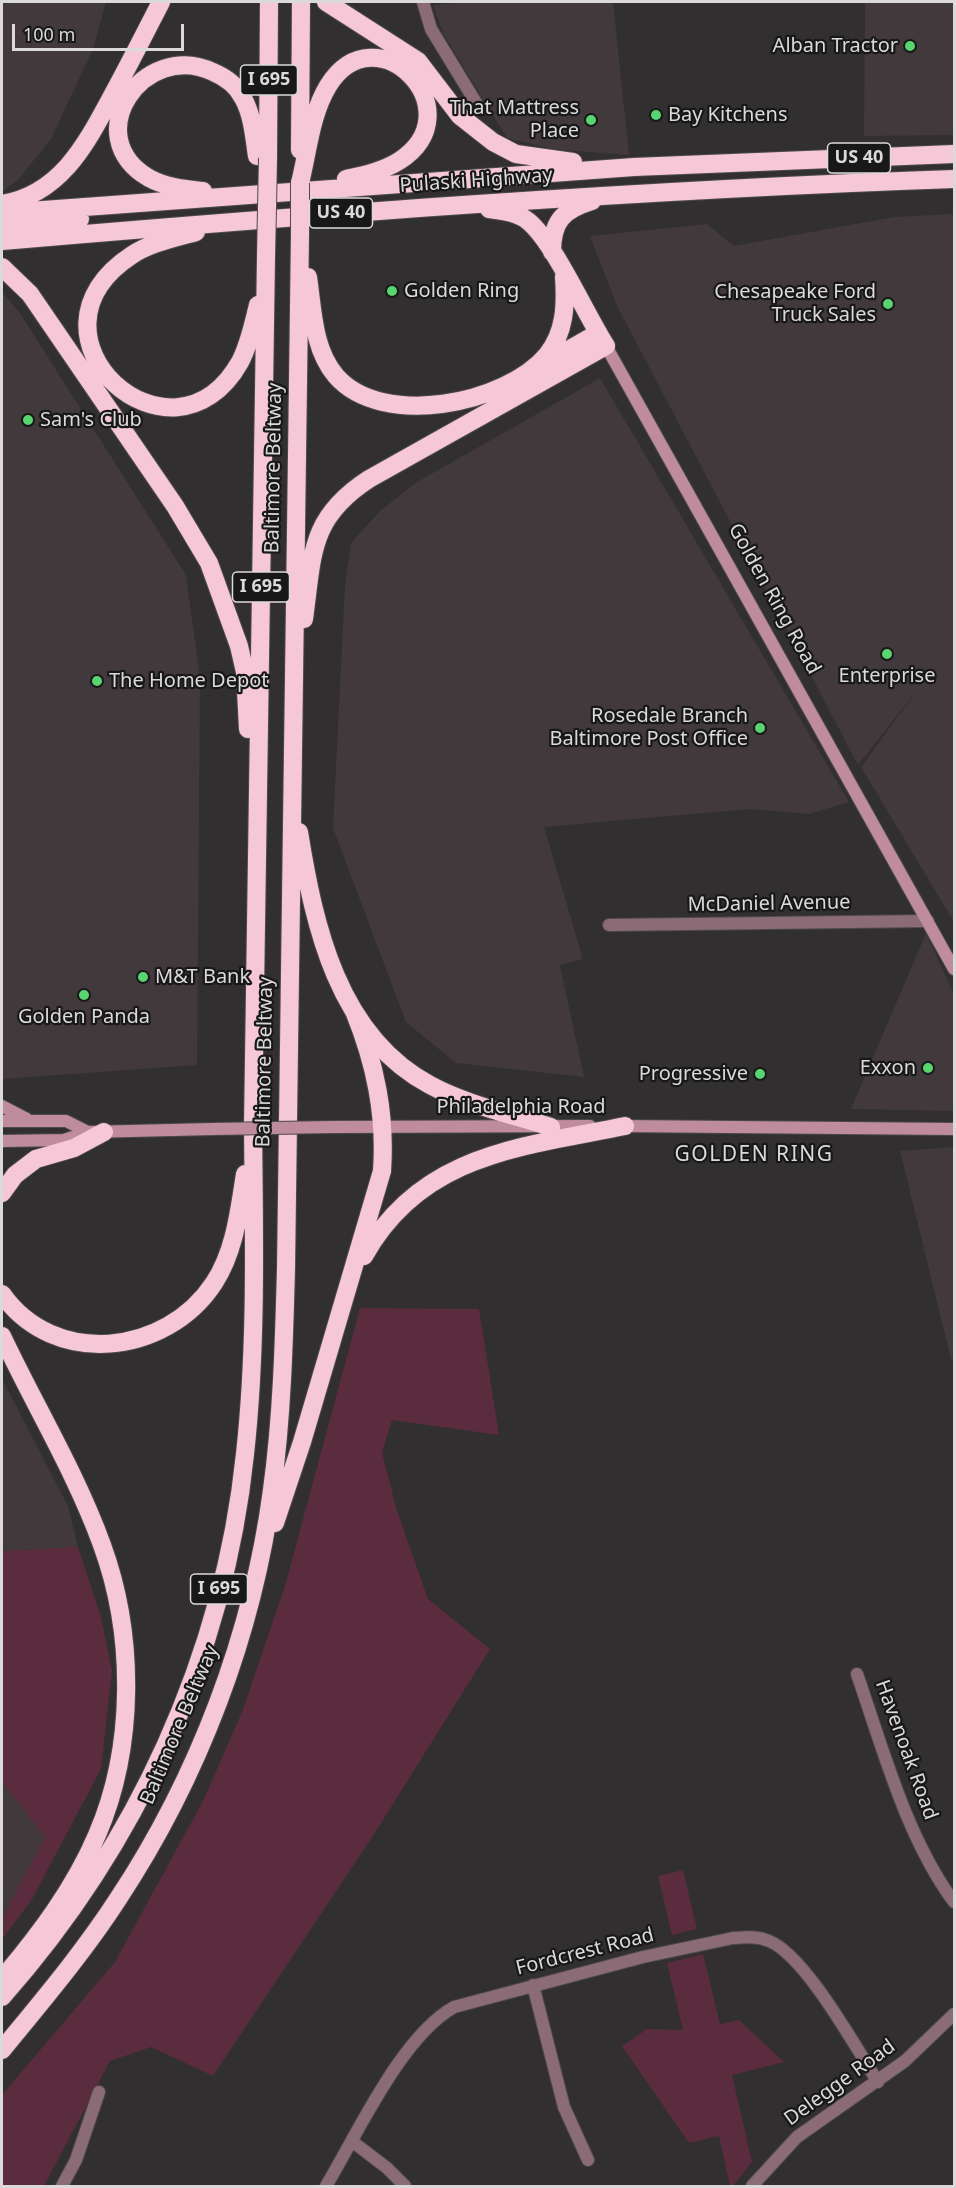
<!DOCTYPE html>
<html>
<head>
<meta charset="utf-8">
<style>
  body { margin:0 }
  #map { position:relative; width:956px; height:2188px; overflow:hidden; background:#322f30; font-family:"Noto Sans",sans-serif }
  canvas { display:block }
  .frame { position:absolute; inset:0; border:3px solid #dbd9da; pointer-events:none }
  .scale { position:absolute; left:12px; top:24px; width:172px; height:27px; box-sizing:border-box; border:3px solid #dbd9da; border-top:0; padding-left:8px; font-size:18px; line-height:21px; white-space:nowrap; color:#dbd9da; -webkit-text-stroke:4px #191818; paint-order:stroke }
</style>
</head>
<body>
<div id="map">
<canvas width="956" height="2188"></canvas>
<div class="frame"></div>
<div class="scale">100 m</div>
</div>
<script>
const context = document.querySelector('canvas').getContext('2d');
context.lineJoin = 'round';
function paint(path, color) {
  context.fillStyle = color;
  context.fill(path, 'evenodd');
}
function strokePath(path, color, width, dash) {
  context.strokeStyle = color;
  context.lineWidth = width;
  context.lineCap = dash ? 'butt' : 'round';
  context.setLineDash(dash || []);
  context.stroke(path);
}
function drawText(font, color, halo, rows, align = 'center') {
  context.font = font + ' "Noto Sans",sans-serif';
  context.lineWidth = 4.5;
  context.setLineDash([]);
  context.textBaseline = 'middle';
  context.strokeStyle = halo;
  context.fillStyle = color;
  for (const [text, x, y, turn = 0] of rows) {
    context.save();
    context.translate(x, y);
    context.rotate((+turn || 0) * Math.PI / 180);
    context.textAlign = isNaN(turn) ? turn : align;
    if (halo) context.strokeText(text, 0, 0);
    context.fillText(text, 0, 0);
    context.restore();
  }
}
const built = new Path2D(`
  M2,2H106L93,49L51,139L18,180L2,192Z
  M468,2H613L629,155L552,149L507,138L444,35L433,5Z
  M865,2H954V135L864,136Z
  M954,214V922L861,767L918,689L858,765L617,306L590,236L707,224L734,246L894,217Z
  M2,292L20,313L186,575L200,678L197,1065L2,1079Z
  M600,378L849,802L809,814L750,809L544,827L583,959L560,965L584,1077L456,1063L406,1022L333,828L345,585L351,543L380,511L417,482Z
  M926,933L954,994V1111L851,1109Z
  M954,1147V1358L951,1359L900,1151Z
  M2,1379L68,1506L78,1547L2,1551Z
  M2,1782L45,1837L2,1919Z`);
const green = new Path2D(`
  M360,1308L479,1309L499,1435L392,1420L382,1453L397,1511L428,1599L490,1649L371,1839L213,2076L151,2047L110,2061L44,2186H2V2095L115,1962L203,1801L242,1712L285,1586Z
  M78,1547L101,1617L112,1671L101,1769L31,1901L2,1939V1919L45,1837L2,1782V1551Z
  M683,1870L697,1929L672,1935L658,1876Z
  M703,1954L720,2024L739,2020L784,2062L732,2075L752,2162L733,2186H730L719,2136L689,2143L622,2046L647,2029L683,2030L667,1963Z`);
const street = new Path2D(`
  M423,2L431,29L478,106
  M609,925L928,921
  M857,1674C883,1749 907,1839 954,1902
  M533,1985L564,2107L588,2160
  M353,2142L387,2168L405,2186
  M62,2186L76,2160L99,2092
  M326,2186C358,2133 401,2037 454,2007L643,1957L733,1938C746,1937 757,1936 769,1941C805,1955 856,2048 878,2082
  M752,2186L797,2137L905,2061L954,2014`);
const secondary = new Path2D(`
  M606,346L954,969
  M2,1106L27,1119
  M2,1121H66L88,1132
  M620,1126L954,1129
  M332,1127L590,1126
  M2,1141L64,1140L88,1132L213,1129`);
const highway = new Path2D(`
  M326,2L418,61L460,116L493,142L516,154L573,162
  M300,150L301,2
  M268,158L269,2
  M300,183C308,151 311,114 328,86C376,8 477,111 399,161C383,171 364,175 346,179
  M203,191C185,189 165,187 149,178C77,136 144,39 213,72C225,77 237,86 243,98C253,116 254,137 257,156
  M2,204C61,194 86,144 112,96C129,65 145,33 161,2
  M2,213L634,167L954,154
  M2,228L80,219
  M196,232C175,238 150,243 132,255C9,335 172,482 240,362C249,345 253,325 258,305
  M2,241C319,214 636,190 954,179
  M552,252C552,221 563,210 592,201
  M2,267L30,294L175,506L209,563L239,646L245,672L248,729
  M308,277C313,311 313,349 336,376C382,429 506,404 547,355C565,332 566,306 564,277
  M542,365L598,333
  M304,619C313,554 309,518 369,479L606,346C586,315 554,242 528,221C517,212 502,211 489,209
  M299,832C314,926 338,1036 430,1085C467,1105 511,1114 551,1127
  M2,1193L15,1175L36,1159L74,1148L104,1132
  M364,1256C421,1154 521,1147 625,1126
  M2,1294C54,1368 166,1356 214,1283C235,1251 239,1211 245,1174
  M2,1336C35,1406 76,1473 102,1545C135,1635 135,1747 97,1835C74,1889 39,1935 2,1979
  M275,1523L302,1442L382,1171C386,1114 375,1063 354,1011
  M2,1997C136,1846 224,1656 245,1454C257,1345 254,1234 253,1125L266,257
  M2,2050C42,2001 83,1953 118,1899C198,1778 253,1634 272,1490C282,1417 284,1343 286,1269L300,234`);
const secondaryBridge = new Path2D(`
  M213,1129L332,1127`);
const highwayBridge = new Path2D(`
  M300,234V183
  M266,257L268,158`);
const markers = [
  [910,46,6,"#58d570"],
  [656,115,6,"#58d570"],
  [591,120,6,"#58d570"],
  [392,291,6,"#58d570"],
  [888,304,6,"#58d570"],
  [28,420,6,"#58d570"],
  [887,654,6,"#58d570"],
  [97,681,6,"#58d570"],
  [760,728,6,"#58d570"],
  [143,977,6,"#58d570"],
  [84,995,6,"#58d570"],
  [928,1068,6,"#58d570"],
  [760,1074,6,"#58d570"]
];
const shields = [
  [269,80,57],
  [859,158,63],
  [341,213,63],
  [261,587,57],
  [219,1589,57]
];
const shieldNames = [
  ["I 695",269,80],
  ["US 40",859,158],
  ["US 40",341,213],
  ["I 695",261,587],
  ["I 695",219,1589]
];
const poiNames = [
  ["Alban Tractor",898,46],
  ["That Mattress",579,108],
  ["Place",579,131],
  ["Bay Kitchens",668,115,"left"],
  ["Golden Ring",404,291,"left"],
  ["Chesapeake Ford",876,292],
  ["Truck Sales",876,315],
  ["Sam's Club",40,420,"left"],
  ["Enterprise",887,676,"center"],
  ["The Home Depot",109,681,"left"],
  ["Rosedale Branch",748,716],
  ["Baltimore Post Office",748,739],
  ["M&T Bank",155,977,"left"],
  ["Golden Panda",84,1017,"center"],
  ["Exxon",916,1068],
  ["Progressive",748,1074]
];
const streetNames = [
  ["Pulaski Highway",476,181,-4],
  ["Baltimore Beltway",274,468,-89],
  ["Golden Ring Road",774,599,61],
  ["McDaniel Avenue",769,904,-1],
  ["Baltimore Beltway",265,1062,-89],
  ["Philadelphia Road",521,1107],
  ["Baltimore Beltway",180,1725,-67],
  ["Havenoak Road",906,1750,70],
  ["Fordcrest Road",585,1952,-14],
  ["Delegge Road",840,2083,-36]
];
const neighbourhoodNames = [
  ["GOLDEN RING",754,1155]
];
paint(built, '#41393c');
paint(green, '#5b2c3e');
strokePath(street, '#4d4a4b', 14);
strokePath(secondary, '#4d4a4b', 14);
strokePath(highway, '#4d4a4b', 20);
strokePath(street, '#8b6b75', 12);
strokePath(secondary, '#be8c9c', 12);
strokePath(highway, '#f6c7d6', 18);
strokePath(secondaryBridge, '#4d4a4b', 14, []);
strokePath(highwayBridge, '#4d4a4b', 20, []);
strokePath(secondaryBridge, '#be8c9c', 12);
strokePath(highwayBridge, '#f6c7d6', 18);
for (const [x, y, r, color] of markers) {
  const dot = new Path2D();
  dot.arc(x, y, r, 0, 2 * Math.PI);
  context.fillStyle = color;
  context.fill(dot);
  strokePath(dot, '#191818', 2);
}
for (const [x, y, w] of shields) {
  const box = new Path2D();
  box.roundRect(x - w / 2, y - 15, w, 30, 4.5);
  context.fillStyle = '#191818';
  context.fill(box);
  strokePath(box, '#dbd9da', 1.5);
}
drawText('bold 18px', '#dbd9da', null, shieldNames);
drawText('20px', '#dbd9da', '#191818', poiNames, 'right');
drawText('20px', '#dbd9da', '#191818', streetNames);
context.letterSpacing = '1.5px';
drawText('21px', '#dbd9da', '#191818', neighbourhoodNames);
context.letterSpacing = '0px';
</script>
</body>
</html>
